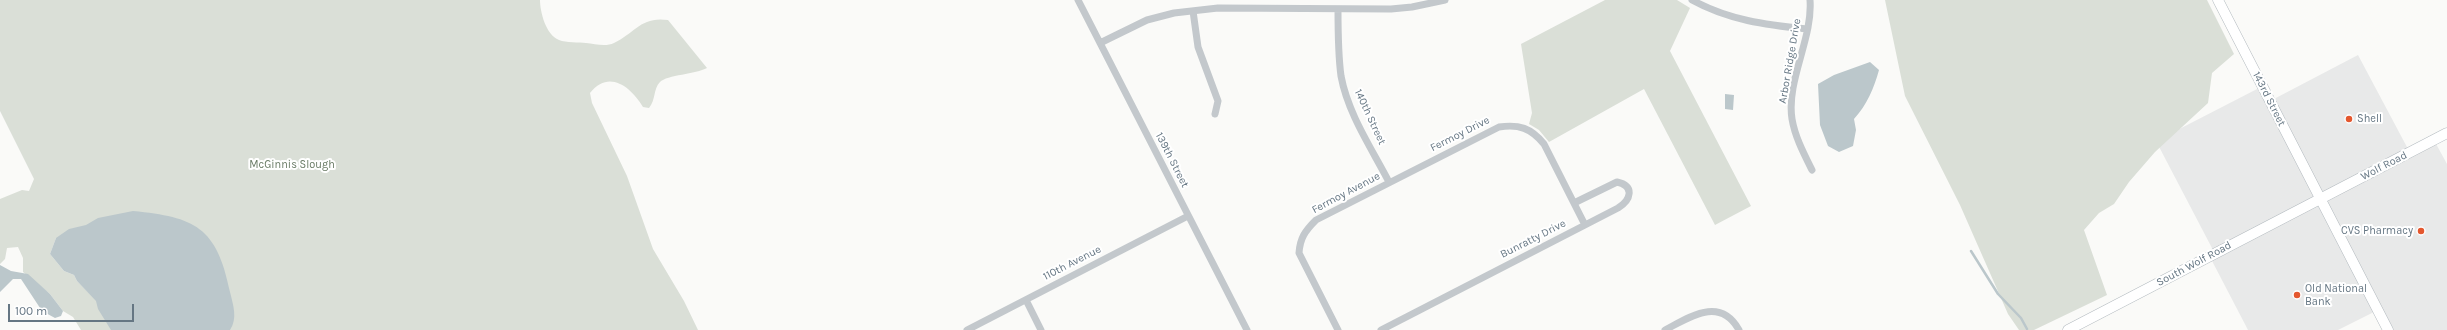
<!DOCTYPE html>
<html>
<head>
<meta charset="utf-8">
<style>
  body { margin:0 }
  #map { position:relative; width:2447px; height:330px; overflow:hidden; background:#fafaf8; font-family:Karla,sans-serif }
  canvas { display:block }
  .scale { position:absolute; left:8px; top:304px; width:126px; height:18px; box-sizing:border-box; border:2px solid #657683; border-top:0; padding-left:5px; font-size:12px; line-height:14px; white-space:nowrap; color:#657683; -webkit-text-stroke:3px #fff; paint-order:stroke }
</style>
</head>
<body>
<div id="map">
<canvas width="2447" height="330"></canvas>
<div class="scale">100 m</div>
</div>
<script>
const context = document.querySelector('canvas').getContext('2d');
context.lineJoin = 'round';
function paint(path, color) {
  context.fillStyle = color;
  context.fill(path, 'evenodd');
}
function strokePath(path, color, width, dash) {
  context.strokeStyle = color;
  context.lineWidth = width;
  context.lineCap = dash ? 'butt' : 'round';
  context.setLineDash(dash || []);
  context.stroke(path);
}
function drawText(font, color, halo, rows, align = 'center') {
  context.font = font + ' Karla,sans-serif';
  context.lineWidth = 4;
  context.setLineDash([]);
  context.textBaseline = 'middle';
  context.strokeStyle = halo;
  context.fillStyle = color;
  for (const [text, x, y, turn = 0] of rows) {
    context.save();
    context.translate(x, y);
    context.rotate((+turn || 0) * Math.PI / 180);
    context.textAlign = isNaN(turn) ? turn : align;
    if (halo) context.strokeText(text, 0, 0);
    context.fillText(text, 0, 0);
    context.restore();
  }
}
const built = new Path2D(`
  M2358,55L2408,149L2321,194L2272,100Z
  M2259,88L2316,197L2213,250L2156,141Z
  M2435,142L2447,164V330H2391L2324,200Z
  M2319,203L2374,312L2338,330H2248L2211,259Z`);
const green = new Path2D(`
  M0,0H540C540,12 546,35 559,40C566,43 579,42 586,43C595,44 606,47 614,43C635,33 641,16 668,20L707,68C696,74 667,75 660,82C653,89 656,100 649,108L643,107C631,87 609,69 590,93L592,103L627,176L653,249L684,301L698,330H81L73,317L63,311L50,294L23,272V258L18,247L7,248L5,259L0,264V199L22,190L29,191L34,179L0,111ZM56,238L94,298L77,281L74,275L64,271L50,254Z
  M1605,0H1677L1690,8L1670,51L1751,206L1715,225L1644,89L1549,142L1539,130L1529,124L1532,113L1521,44Z
  M1885,0H2207L2234,54L2212,73L2208,103L2155,152L2129,182L2114,204L2099,213L2084,230L2107,295L2034,330H2019L2008,314L1960,205L1905,96Z`);
const water = new Path2D(`
  M1870,62L1879,70C1874,88 1867,105 1854,119L1856,130L1853,146L1839,152L1828,146L1820,125L1818,84L1834,75Z
  M1725,94L1734,95L1733,110L1725,109Z
  M133,211C195,217 217,227 230,292C233,305 238,318 230,330H111L98,309L96,301L77,281L74,275L64,271L50,254L56,238L69,229L86,225L98,218Z
  M0,265L11,271L28,274L50,294L63,311L61,316L55,318L42,311L21,279H13L0,292Z`);
const stream = new Path2D(`
  M1971,251L1998,294L2021,318L2027,329`);
const minor = new Path2D(`
  M1078,0L1247,330
  M1692,0C1728,20 1766,25 1807,29
  M1810,0C1813,38 1786,81 1792,119C1795,137 1804,154 1812,170
  M1338,9C1338,32 1338,54 1341,76C1348,114 1372,149 1389,182
  M1193,11L1198,47L1218,101L1215,114
  M1100,43L1147,20L1174,13L1218,8L1391,9L1412,7L1445,0
  M1026,300L1041,330
  M967,330L1188,216
  M1338,330L1299,253C1300,238 1305,231 1316,220L1499,127C1519,124 1531,128 1544,144L1585,225
  M1381,330L1618,208C1631,200 1635,186 1617,182L1574,203
  M1665,330C1690,317 1720,296 1739,330`);
const secondary = new Path2D(`
  M2218,0L2388,330
  M2068,330L2447,133`);
const markers = [
  [2349,119,4,"#e4572e"],
  [2421,231,4,"#e4572e"],
  [2297,295,4,"#e4572e"]
];
const streetNames = [
  ["Arbor Ridge Drive",1790,61,-80],
  ["143rd Street",2269,99,63],
  ["140th Street",1370,117,65],
  ["Fermoy Drive",1460,134,-27],
  ["139th Street",1172,160,63],
  ["Wolf Road",2384,166,-27],
  ["Fermoy Avenue",1346,193,-28],
  ["Bunratty Drive",1533,239,-27],
  ["110th Avenue",1072,263,-27],
  ["South Wolf Road",2194,264,-28]
];
const poiNames = [
  ["Shell",2357,119],
  ["CVS Pharmacy",2413,231,"right"],
  ["Old National",2305,289],
  ["Bank",2305,302]
];
const parkNames = [
  ["McGinnis Slough",292,165]
];
paint(built, '#e8e9e9');
paint(green, '#dadfd7');
paint(water, '#bbc7cb');
strokePath(stream, '#bbc7cb', 2.5);
strokePath(secondary, '#b3babf', 11);
strokePath(minor, '#c3c8cc', 7);
strokePath(secondary, '#fff', 10);
for (const [x, y, r, color] of markers) {
  const dot = new Path2D();
  dot.arc(x, y, r, 0, 2 * Math.PI);
  context.fillStyle = color;
  context.fill(dot);
  strokePath(dot, '#fff', 1.5);
}
drawText('11px', '#657683', '#fff', streetNames);
drawText('11px', '#657683', '#fff', poiNames, 'left');
drawText('11px', '#687a64', '#fff', parkNames);
</script>
</body>
</html>
